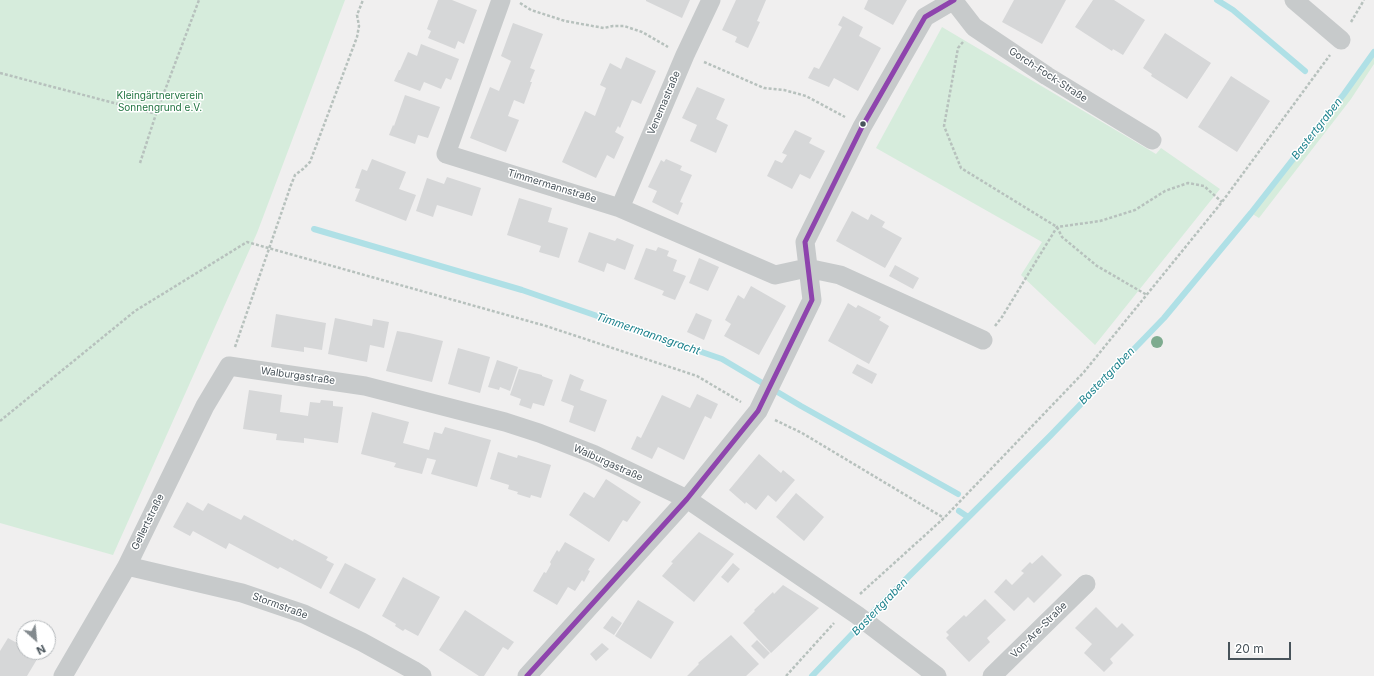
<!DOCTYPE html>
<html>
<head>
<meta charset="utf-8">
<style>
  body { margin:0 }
  #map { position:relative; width:1374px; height:676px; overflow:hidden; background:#f0efef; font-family:Inter,sans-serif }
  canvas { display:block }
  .north { position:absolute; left:16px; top:620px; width:40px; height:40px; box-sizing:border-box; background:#fff; border:1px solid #b6babd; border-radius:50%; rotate:153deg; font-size:11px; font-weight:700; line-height:16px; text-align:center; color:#48535a }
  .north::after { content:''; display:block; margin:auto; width:14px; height:18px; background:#838a8e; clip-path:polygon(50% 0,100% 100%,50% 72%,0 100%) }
  .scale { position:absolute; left:1228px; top:642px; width:63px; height:18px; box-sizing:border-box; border:2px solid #48535a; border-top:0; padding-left:5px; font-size:12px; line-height:14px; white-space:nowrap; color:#48535a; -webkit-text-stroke:3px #fff; paint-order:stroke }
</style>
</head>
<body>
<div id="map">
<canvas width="1374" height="676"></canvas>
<div class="north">N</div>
<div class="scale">20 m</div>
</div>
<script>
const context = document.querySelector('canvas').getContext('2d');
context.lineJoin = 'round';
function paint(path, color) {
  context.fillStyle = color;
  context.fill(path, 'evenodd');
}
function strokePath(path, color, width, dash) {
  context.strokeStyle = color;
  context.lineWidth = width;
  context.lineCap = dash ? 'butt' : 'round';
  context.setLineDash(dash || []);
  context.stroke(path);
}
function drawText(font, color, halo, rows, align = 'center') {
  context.font = font + ' Inter,sans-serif';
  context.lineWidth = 3;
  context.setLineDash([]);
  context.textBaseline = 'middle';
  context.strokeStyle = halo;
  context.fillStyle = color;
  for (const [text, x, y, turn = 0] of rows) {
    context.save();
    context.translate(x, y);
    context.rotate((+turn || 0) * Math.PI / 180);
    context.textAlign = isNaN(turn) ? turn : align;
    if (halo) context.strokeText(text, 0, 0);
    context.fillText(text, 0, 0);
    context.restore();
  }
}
const green = new Path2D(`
  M0,0H345L257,233L113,555L0,523Z
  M942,27L1156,154L1161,148L1220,189L1095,345L1021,275L1042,242L876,148Z
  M1374,52V64L1351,99L1259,218L1251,213L1344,94Z`);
const stream = new Path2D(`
  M1217,0L1233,10L1305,71
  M314,229L522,290L722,359L801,406L958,494
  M959,511L968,517
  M812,676L875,610L1050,436L1164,318L1251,213L1344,94L1374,52`);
const building = new Path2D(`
  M438,0H452L477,10L464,44L458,41L455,49L428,38L431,31L427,29Z
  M646,0H690L682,18L646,1Z
  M736,0H766L757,21L760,22L748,48L735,42L737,37L722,30Z
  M868,0H907L893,25L864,9Z
  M1014,0H1066L1042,44L1002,22Z
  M1093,0H1114L1145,20L1123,55L1113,49L1112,51L1075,27Z
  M843,16L863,27L859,36L881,48L858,91L834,78L829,87L808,78L814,67L819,69L842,27L838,25Z
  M513,23L543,34L530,68L535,70L530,82H532L524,104L514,100L508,116L519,120L506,152L470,138L490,87L499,91L511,61L501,56Z
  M1165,33L1211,63L1187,99L1151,76L1152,74L1143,68Z
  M421,44L459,59L451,80L446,78L441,89L424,82L420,91L394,81L399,70H400L408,52L417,56Z
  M626,57L656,71L641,104L632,100L620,128L618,126L615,132L624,137L614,159L607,155L596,178L562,162L585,111L595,116L606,88L600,85L610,63L621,69Z
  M1231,76L1270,101L1237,152L1198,127Z
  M697,87L725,99L716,119L728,125L716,153L690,141L697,125L682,118Z
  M405,95L440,107L428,138L418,135L415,144L389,135L393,125L394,126Z
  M795,130L812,138L809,143L825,151L810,179L800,174L792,189L767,176L775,160L782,163L787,155L782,153Z
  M372,159L406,172L399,189L416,195L406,221L355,201L360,189L355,188L362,169L367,171Z
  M666,159L682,166L680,170L692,175L680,202L683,203L678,215L652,202L657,191L648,187L661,160L664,162Z
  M447,177L481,188L472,216L437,205L433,217L416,211L427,178L444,184Z
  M519,198L552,208L548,222L568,228L559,258L539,252L541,246L507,235Z
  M852,211L868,220L871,214L885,222L882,227L902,238L885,268L836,241Z
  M589,232L615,241L617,238L634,245L625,270L607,263L604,272L578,262Z
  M658,247L669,251L667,256L677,260L673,271L686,276L675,300L662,295L664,291L634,279L646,248L656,251Z
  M699,258L719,267L708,291L689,283Z
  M895,265L919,278L913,289L889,276Z
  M751,286L786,306L759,355L724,336L731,324L725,320L738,295L744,299Z
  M848,303L856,308L858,305L881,317L879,320L889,326L869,364L828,341Z
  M696,313L712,320L704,340L687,332Z
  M276,314L326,323L322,350L304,347V352L271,347Z
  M335,318L372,326L373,319L389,322L384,348L370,345L367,362L328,354Z
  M397,331L409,333L443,341L432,382L386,371Z
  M458,348L490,357L480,393L448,384Z
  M497,360L518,367L510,391L500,387L499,390L488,387Z
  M857,364L877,374L872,384L852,373Z
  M519,369L542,375V376L553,380L544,406L533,403L531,409L519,405L521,399L510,395Z
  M570,374L584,380L580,390L607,400L595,432L569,422L574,406L561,401Z
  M249,390L282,395L280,412L295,414L308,416L310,402L320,403L321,400L333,401V406L343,407L338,443L304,438V443L276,440L277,434L243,429Z
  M697,394L718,404L711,419L705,416L684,460L658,447L652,459L631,449L637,436L641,438L662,395L690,408Z
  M372,412L409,422L403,443L429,450L434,432L442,434L445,427L491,440L477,487L431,474L436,460L427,458L422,474L394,467L396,463L361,454Z
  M498,452L517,458L518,455L551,465L541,498L531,495L530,498L517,494L518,492L508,489L509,485L490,479Z
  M759,454L781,473L783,470L795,480L776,502L768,495L756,510L746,502L745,504L729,490Z
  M606,479L641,502L627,522L623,520L609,542L569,515L584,492L594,498Z
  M796,493L824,517L804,541L776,517Z
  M187,502L203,511L208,503L241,520L244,515L293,541L294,539L328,557L326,560L334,564L321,589L280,567L278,569L229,543L226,549L193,531L190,536L173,527Z
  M699,532L734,554L694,602L662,576L673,563L671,562Z
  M565,542L595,559L588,570L590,571L584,582L582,580L575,591L568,587L557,605L533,591L544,572L546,573L551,564L550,562L557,550L559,552Z
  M1042,555L1062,575L1034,603L1028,597L1014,611L994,592L1006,579L1012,585L1024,573L1021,571L1030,562L1032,564Z
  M345,563L376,579L359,609L329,593Z
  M733,563L740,569L728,583L721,577Z
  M403,577L440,597L418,636L405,629L403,631L395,626L396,624L382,616Z
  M783,585L819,608L771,653L743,623L755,611L754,610L773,592L774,594Z
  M985,599L1006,620L987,638L990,642L969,662L946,638L949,635L946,632L964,615L966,617Z
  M638,600L674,622L651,659L615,636Z
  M1096,607L1117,628L1122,623L1134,635L1110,659L1113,663L1104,672L1084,653L1092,644L1075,628Z
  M465,610L514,642L508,650L503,647L484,676H479L439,650Z
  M612,616L622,623L614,635L603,628Z
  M731,635L759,664L746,676H687L699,664L698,663Z
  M8,638L24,647V652H32L39,656L27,676H0V651Z
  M757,640L770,653L764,659L751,646Z
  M602,643L609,649L596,661L590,654Z`);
const path = new Path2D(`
  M520,3L531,10L565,21L604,28L613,26H624L642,32L668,47
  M1351,22L1364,0
  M963,42L958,48L944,126L961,168L1057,227L1062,237L1097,266L1147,295
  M704,62L764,88L784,90L806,96L845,117
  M0,73L156,114
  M140,163L156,114L199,0
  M995,326L1002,317L1057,227L1100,221L1135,210L1165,191L1188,183L1204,186L1222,202
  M235,347L291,185L295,175L303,169L310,162L357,37L359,26L357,15L363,0
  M775,420L802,433L944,518
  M0,421L135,311L247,242L546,326L697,376L741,402
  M860,594L944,518L1084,372L1222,202L1330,55
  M786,676L834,623`);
const minor = new Path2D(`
  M501,0L446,154L620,208L775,275L807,268L840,275L983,340
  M953,0L974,27L1047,76L1152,140
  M1294,0L1341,40
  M620,208L685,55L711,0
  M127,566L242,593L304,614L362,642L413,670L422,676
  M63,676L127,566L205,406L229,366L365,386L505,422L539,433L593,454L687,499L857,615L937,676
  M527,676L687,499L758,411L812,300L805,242L862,127L925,17L954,0
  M992,676L1086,584`);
const bus1 = new Path2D(`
  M527,676L687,499L758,411L812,300L805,242L862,127L925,17L954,0`);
const trees = [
  [1157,342]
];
const markers = [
  [863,124,3.5,"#48535a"]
];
const streetNames = [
  ["Gorch-Fock-Straße",1048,75,33],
  ["Venemastraße",664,103,-67],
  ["Timmermannstraße",552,186,17],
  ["Walburgastraße",298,376,8],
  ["Walburgastraße",608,463,24],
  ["Gellertstraße",148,522,-64],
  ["Stormstraße",280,606,20],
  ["Von-Are-Straße",1039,630,-45]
];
const parkNames = [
  ["Kleingärtnerverein",160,96],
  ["Sonnengrund e.V.",160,108]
];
const waterNames = [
  ["Bastertgraben",1317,129,-52],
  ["Timmermannsgracht",648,334,19],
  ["Bastertgraben",1107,376,-46],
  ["Bastertgraben",880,607,-46]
];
paint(green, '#d6ecdc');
strokePath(stream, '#afe0e6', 6);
paint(building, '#d6d7d8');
strokePath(path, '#b7c1bd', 2.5, [3, 2]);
strokePath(minor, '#c7cacb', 19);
strokePath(bus1, '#8e44ad', 5);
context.fillStyle = '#7eab8f';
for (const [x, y] of trees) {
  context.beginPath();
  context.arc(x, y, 6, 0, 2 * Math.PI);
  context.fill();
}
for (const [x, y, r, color] of markers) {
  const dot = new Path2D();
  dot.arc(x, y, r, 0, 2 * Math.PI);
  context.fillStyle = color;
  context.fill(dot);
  strokePath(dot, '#fff', 1.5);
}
drawText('10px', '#48535a', '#fff', streetNames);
drawText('10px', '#217441', '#fff', parkNames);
drawText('italic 11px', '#1a818c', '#fff', waterNames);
</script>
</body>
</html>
